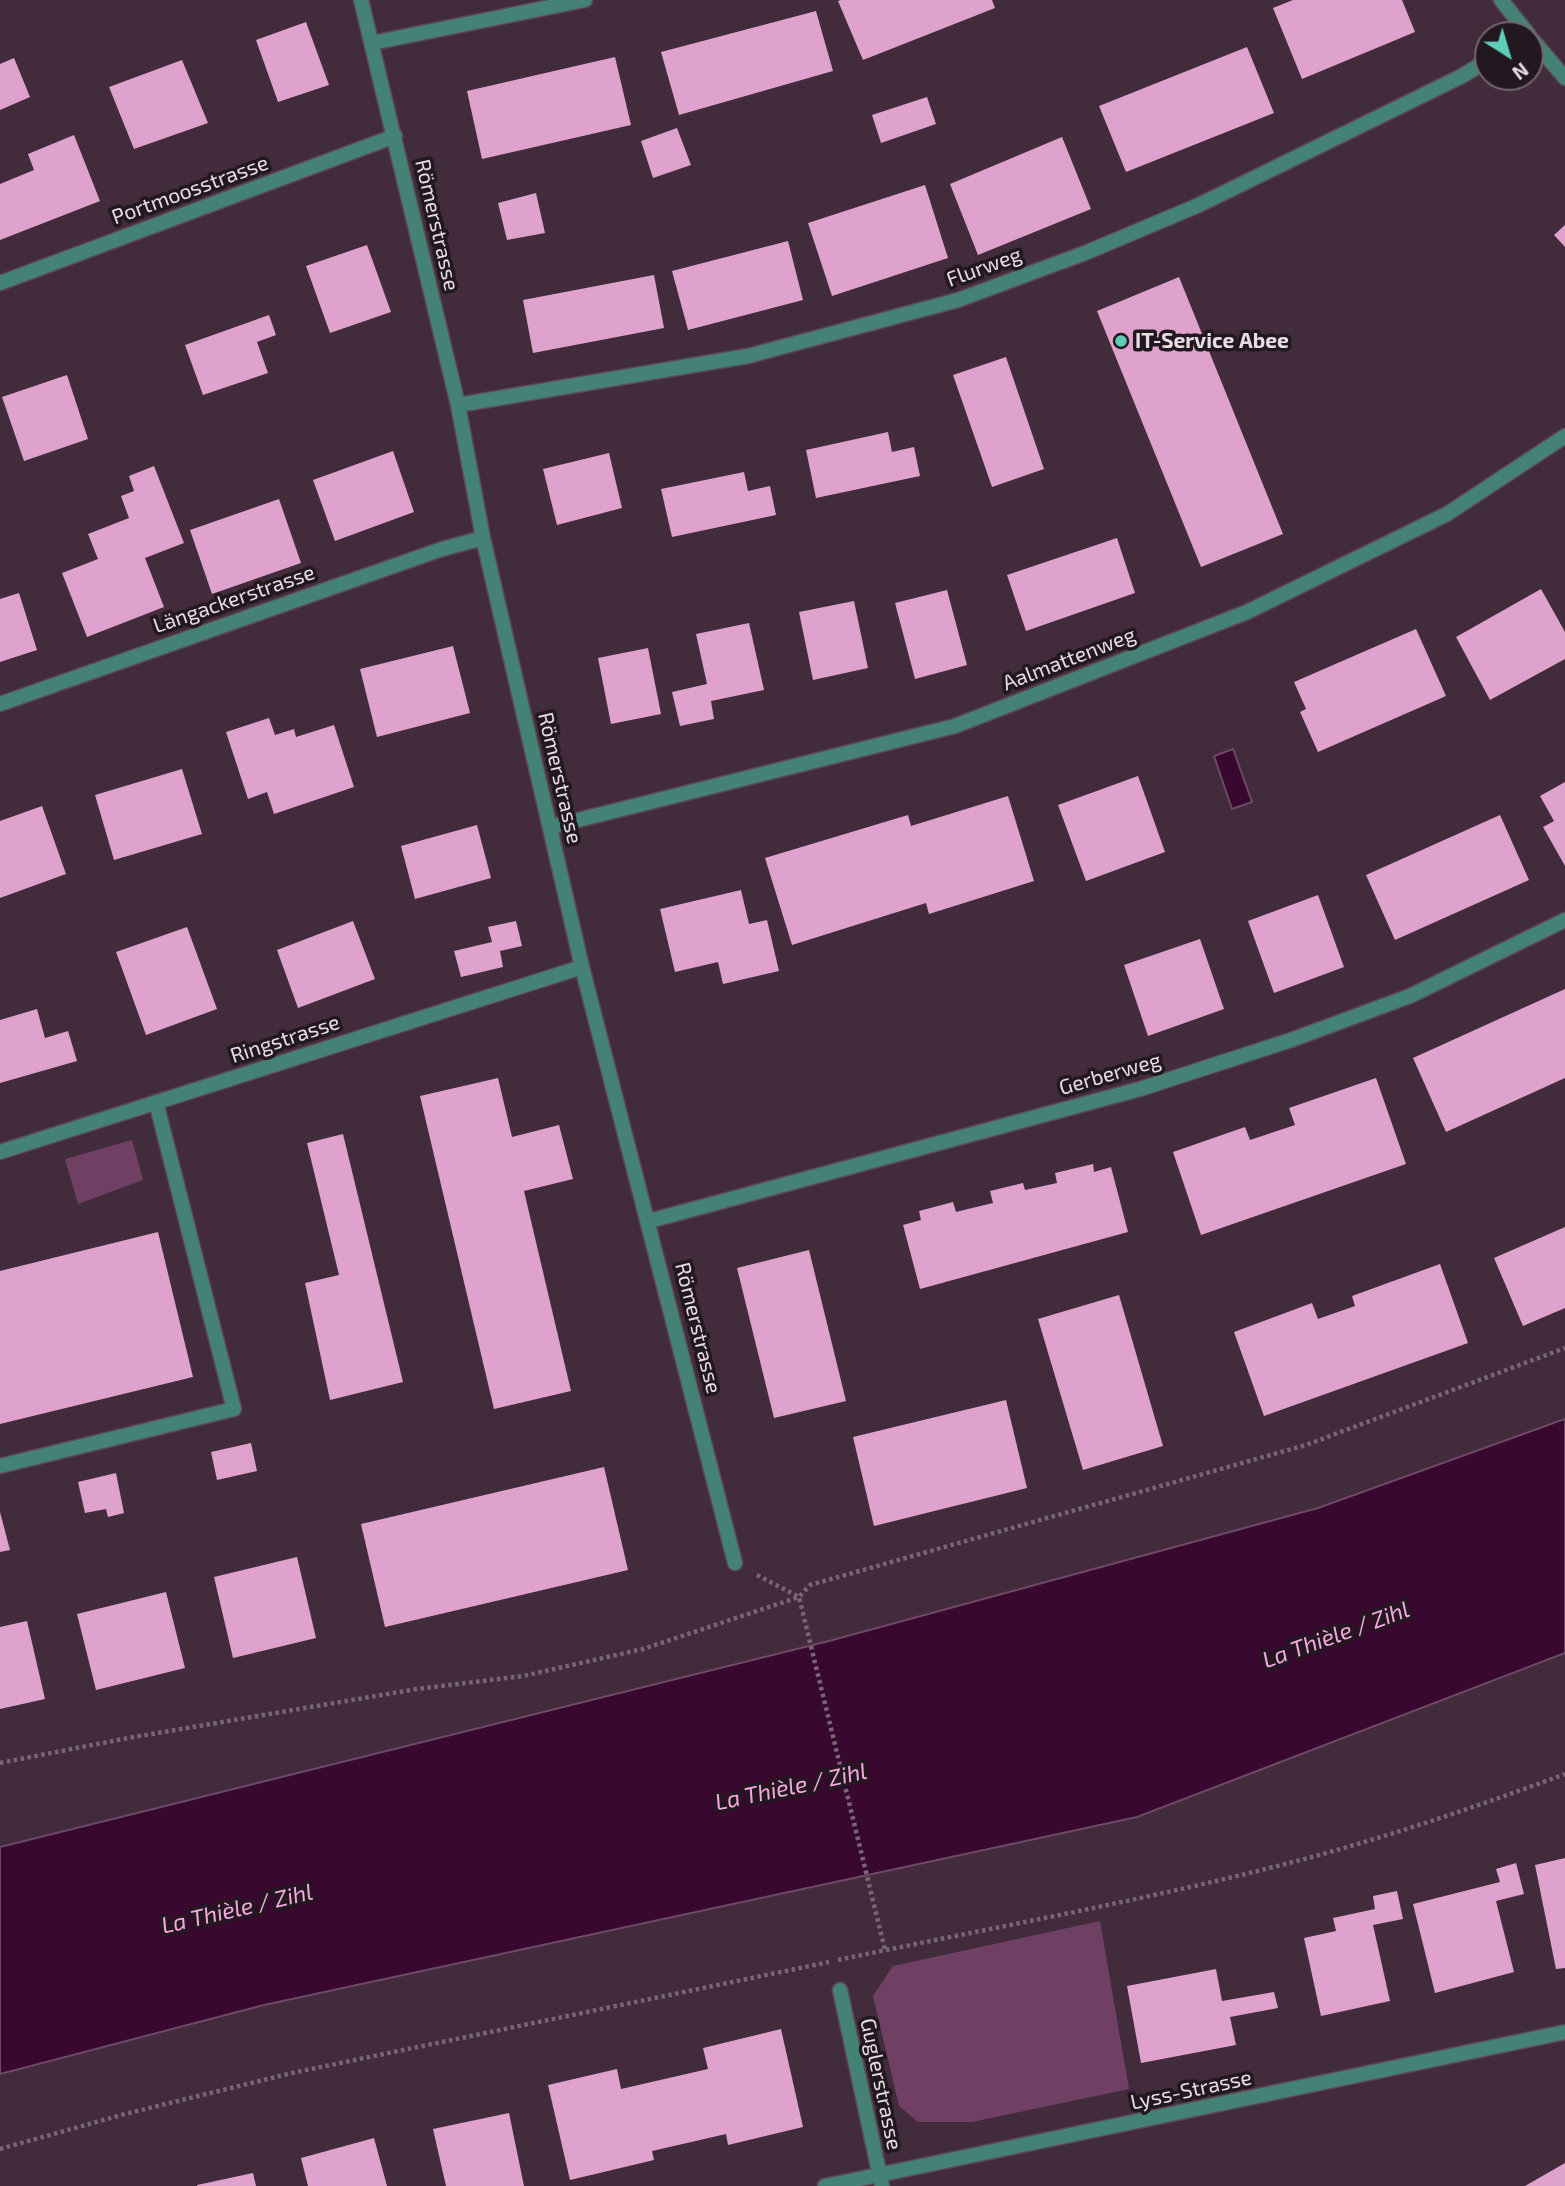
<!DOCTYPE html>
<html>
<head>
<meta charset="utf-8">
<style>
  body { margin:0 }
  #map { position:relative; width:1565px; height:2186px; overflow:hidden; background:#422c3b; font-family:"Exo 2",sans-serif }
  canvas { display:block }
  .north { position:absolute; left:1474px; top:21px; width:70px; height:70px; box-sizing:border-box; background:#22181f; border:2px solid #72666e; border-radius:50%; rotate:143deg; font-size:19px; font-weight:700; line-height:28px; text-align:center; color:#eadce5 }
  .north::after { content:''; display:block; margin:auto; width:24px; height:32px; background:#5eceb8; clip-path:polygon(50% 0,100% 100%,50% 72%,0 100%) }
</style>
</head>
<body>
<div id="map">
<canvas width="1565" height="2186"></canvas>
<div class="north">N</div>
</div>
<script>
const context = document.querySelector('canvas').getContext('2d');
context.lineJoin = 'round';
function paint(path, color) {
  context.fillStyle = color;
  context.fill(path, 'evenodd');
}
function strokePath(path, color, width, dash) {
  context.strokeStyle = color;
  context.lineWidth = width;
  context.lineCap = dash ? 'butt' : 'round';
  context.setLineDash(dash || []);
  context.stroke(path);
}
function drawText(font, color, halo, rows, align = 'center') {
  context.font = font + ' "Exo 2",sans-serif';
  context.lineWidth = 7;
  context.setLineDash([]);
  context.textBaseline = 'middle';
  context.strokeStyle = halo;
  context.fillStyle = color;
  for (const [text, x, y, turn = 0] of rows) {
    context.save();
    context.translate(x, y);
    context.rotate((+turn || 0) * Math.PI / 180);
    context.textAlign = isNaN(turn) ? turn : align;
    if (halo) context.strokeText(text, 0, 0);
    context.fillText(text, 0, 0);
    context.restore();
  }
}
const green = new Path2D(`
  M132,1140L143,1180L78,1204L65,1159Z
  M1100,1921L1129,2089L972,2122H918L899,2106L873,1996L893,1966Z`);
const water = new Path2D(`
  M1233,749L1252,802L1232,809L1214,756Z
  M1565,1419V1653L1137,1817L264,2005L0,2074V1847L829,1641L1318,1508Z`);
const building = new Path2D(`
  M841,0H992L995,8L863,60L838,1Z
  M1293,0H1402L1415,32L1302,79L1273,8Z
  M816,11L833,71L679,115L661,52Z
  M306,22L329,85L278,102L256,40Z
  M1247,47L1274,113L1126,172L1099,106Z
  M615,57L631,125L482,159L467,91Z
  M14,58L30,97L0,110V64Z
  M182,60L208,123L134,149L109,87Z
  M927,97L936,124L881,143L872,115Z
  M677,128L691,165L653,178L641,141Z
  M74,135L100,201L0,240V184L34,170L28,154Z
  M1062,137L1091,209L978,255L950,184Z
  M925,185L948,258L832,296L808,223Z
  M536,193L545,233L507,240L498,203Z
  M1565,225V247L1554,235Z
  M788,241L803,300L688,330L672,271Z
  M367,245L391,312L330,333L306,266Z
  M654,275L664,328L533,353L523,300Z
  M1179,277L1283,534L1201,567L1097,311Z
  M269,315L276,335L257,342L268,373L203,395L185,345Z
  M1006,357L1044,469L992,487L953,375Z
  M67,375L88,439L24,461L2,397Z
  M888,432L892,452L914,447L920,476L816,498L806,450Z
  M393,451L414,512L335,541L313,480Z
  M609,453L622,508L557,525L543,469Z
  M154,466L184,543L145,558L164,607L87,637L62,573L98,559L88,534L129,518L121,496L134,491L129,476Z
  M744,472L748,491L770,486L776,515L672,537L661,489Z
  M279,499L301,563L212,594L190,530Z
  M1117,538L1135,593L1026,631L1007,575Z
  M1541,589L1565,632V659L1490,700L1456,637Z
  M947,590L967,665L915,679L895,603Z
  M19,593L37,650L0,662V599Z
  M854,601L868,668L813,680L799,612Z
  M749,623L764,690L711,701L714,719L680,726L672,692L707,684L696,634Z
  M1416,629L1446,696L1318,752L1300,712L1306,709L1294,682Z
  M453,646L470,713L377,737L360,669Z
  M648,648L661,714L611,724L598,658Z
  M269,718L275,735L294,729L296,737L334,725L354,787L274,814L267,792L248,799L226,732Z
  M182,769L202,834L114,860L95,795Z
  M1138,776L1165,852L1086,881L1058,805Z
  M1565,782V866L1543,827L1554,821L1540,796Z
  M1008,796L1034,881L929,914L926,903L792,945L765,858L908,815L911,826Z
  M42,806L66,874L0,898V821Z
  M1500,815L1529,880L1395,940L1366,875Z
  M477,825L491,878L415,899L401,846Z
  M741,890L749,924L767,920L779,971L723,984L718,962L675,972L660,909Z
  M1318,895L1344,967L1274,993L1248,921Z
  M353,921L375,979L298,1008L277,950Z
  M516,921L522,946L500,951L503,967L461,977L454,951L492,942L488,927Z
  M187,927L217,1009L146,1035L116,952Z
  M1200,939L1224,1009L1148,1036L1124,965Z
  M1565,989V1078L1446,1132L1413,1058Z
  M37,1009L45,1038L68,1031L77,1061L0,1083V1020Z
  M498,1078L512,1137L559,1125L573,1179L524,1191L571,1391L494,1409L420,1096Z
  M1376,1078L1406,1164L1201,1235L1173,1152L1245,1127L1250,1140L1295,1125L1289,1108Z
  M343,1134L403,1382L330,1400L305,1283L339,1275L307,1143Z
  M1093,1164L1094,1172L1111,1167L1128,1232L920,1289L903,1225L921,1220L919,1211L953,1202L956,1212L972,1208L993,1203L990,1191L1023,1183L1025,1190L1057,1183L1055,1173Z
  M1565,1227V1308L1523,1326L1494,1258Z
  M158,1232L193,1377L0,1424V1271Z
  M809,1250L846,1401L774,1418L737,1268Z
  M1440,1264L1468,1343L1264,1416L1234,1332L1312,1303L1318,1319L1355,1306L1352,1296Z
  M1119,1295L1163,1446L1083,1470L1038,1319Z
  M1006,1400L1027,1488L874,1526L853,1437Z
  M251,1443L257,1471L217,1480L211,1452Z
  M604,1467L628,1570L385,1627L361,1524Z
  M116,1473L124,1513L108,1517L106,1509L85,1513L78,1482Z
  M0,1512L10,1550L0,1552Z
  M297,1557L316,1638L233,1658L214,1577Z
  M166,1592L185,1668L96,1690L77,1614Z
  M27,1621L45,1699L0,1709V1627Z
  M1565,1858V1968L1556,1969L1535,1865Z
  M1516,1863L1524,1894L1496,1901L1514,1972L1435,1993L1413,1904L1500,1882L1496,1869Z
  M1397,1891L1403,1919L1373,1925L1390,2001L1321,2016L1304,1938L1336,1931L1333,1918L1375,1909L1373,1896Z
  M1216,1969L1222,2001L1274,1992L1278,2008L1230,2017L1236,2045L1141,2063L1127,1986Z
  M781,2029L803,2127L728,2145L726,2134L652,2151L654,2160L570,2180L548,2085L617,2069L621,2089L708,2069L703,2048Z
  M509,2113L524,2186H446L433,2129Z
  M374,2138L387,2186H308L301,2158Z
  M1565,2163V2186H1525Z
  M253,2173L256,2186H197V2185Z`);
const path = new Path2D(`
  M757,1575L799,1597L885,1950
  M0,1763L128,1738L417,1689L523,1676L643,1649L799,1597L810,1585L1306,1445L1565,1348
  M838,1960C990,1928 1143,1901 1293,1862C1385,1838 1476,1807 1565,1774
  M0,2149L125,2114L292,2073L829,1962`);
const service = new Path2D(`
  M0,1466L234,1409L156,1102`);
const minor = new Path2D(`
  M361,0L458,405L483,538L582,967L735,1563
  M1501,0L1529,35
  M1530,37L1565,78
  M372,43L585,0
  M0,283L395,136
  M458,405L748,356L958,300L1085,253L1199,205L1462,76L1488,60
  M0,704L442,549L483,538
  M550,827L955,726L1247,612L1447,514L1565,436
  M0,1152L582,967
  M649,1221L1140,1089L1291,1040L1410,996L1565,920
  M840,1990L882,2186
  M825,2186L1565,2032`);
const markers = [
  [1121,341,7,"#5eceb8"]
];
const streetNames = [
  ["Portmoosstrasse",190,190,-20],
  ["Römerstrasse",437,225,77],
  ["Flurweg",984,267,-20],
  ["Längackerstrasse",234,599,-19],
  ["Aalmattenweg",1069,659,-21],
  ["Römerstrasse",560,778,77],
  ["Ringstrasse",285,1039,-18],
  ["Gerberweg",1110,1074,-16],
  ["Römerstrasse",698,1328,76],
  ["Guglerstrasse",881,2084,78],
  ["Lyss-Strasse",1191,2090,-12]
];
const poiNames = [
  ["IT-Service Abee",1135,341]
];
const waterNames = [
  ["La Thièle / Zihl",1336,1635,-20],
  ["La Thièle / Zihl",791,1787,-12],
  ["La Thièle / Zihl",237,1909,-13]
];
paint(green, '#704064');
paint(water, '#39082f');
strokePath(water, '#6e4866', 2);
paint(building, '#dfa2cd');
strokePath(service, '#5d4856', 17);
strokePath(minor, '#5d4856', 17);
strokePath(path, '#7a6673', 4.5, [3.5, 3.5]);
strokePath(service, '#448275', 14);
strokePath(minor, '#448275', 14);
for (const [x, y, r, color] of markers) {
  const dot = new Path2D();
  dot.arc(x, y, r, 0, 2 * Math.PI);
  context.fillStyle = color;
  context.fill(dot);
  strokePath(dot, '#22181f', 2.5);
}
drawText('21px', '#eadce5', '#22181f', streetNames);
drawText('bold 21px', '#eadce5', '#22181f', poiNames, 'left');
drawText('italic 23px', '#f9a7e2', '#22181f', waterNames);
</script>
</body>
</html>
